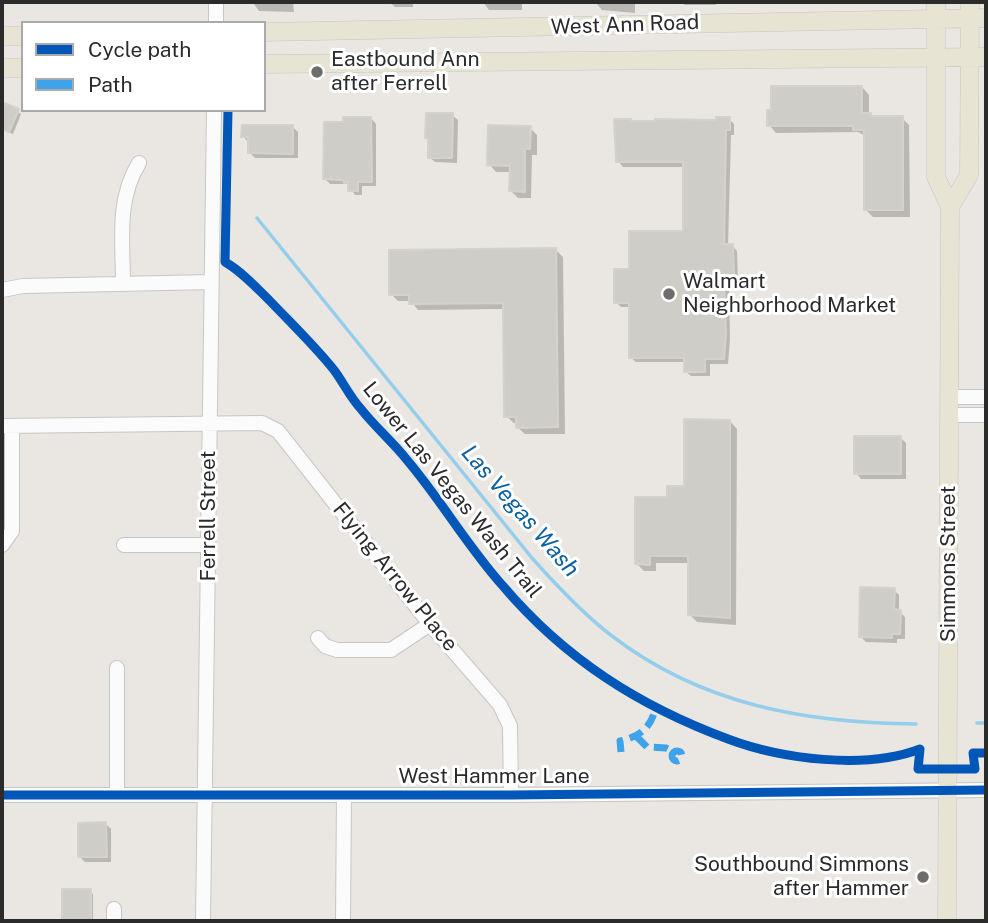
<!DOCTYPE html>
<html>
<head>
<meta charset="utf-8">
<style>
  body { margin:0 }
  #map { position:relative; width:988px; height:923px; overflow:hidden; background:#eae7e2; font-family:"Public Sans",sans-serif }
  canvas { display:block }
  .frame { position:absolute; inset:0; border:4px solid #2b2b2b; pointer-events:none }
  .legend { position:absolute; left:21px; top:21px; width:245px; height:91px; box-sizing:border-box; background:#fff; border:2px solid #aaa; margin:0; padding:9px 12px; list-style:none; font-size:21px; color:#2b2b2b }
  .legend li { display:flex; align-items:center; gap:14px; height:35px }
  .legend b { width:35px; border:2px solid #aaa }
</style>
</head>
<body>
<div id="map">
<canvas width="988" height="923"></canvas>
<div class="frame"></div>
<ul class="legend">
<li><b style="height:9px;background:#0057b8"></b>Cycle path</li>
<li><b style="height:9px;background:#3ea3eb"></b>Path</li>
</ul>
</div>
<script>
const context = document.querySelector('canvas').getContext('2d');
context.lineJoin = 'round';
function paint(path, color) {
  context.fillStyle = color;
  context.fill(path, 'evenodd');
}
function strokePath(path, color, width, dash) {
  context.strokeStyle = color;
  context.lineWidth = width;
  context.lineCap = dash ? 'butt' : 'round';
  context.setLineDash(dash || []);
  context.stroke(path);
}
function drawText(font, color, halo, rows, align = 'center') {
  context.font = font + ' "Public Sans",sans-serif';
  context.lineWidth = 6;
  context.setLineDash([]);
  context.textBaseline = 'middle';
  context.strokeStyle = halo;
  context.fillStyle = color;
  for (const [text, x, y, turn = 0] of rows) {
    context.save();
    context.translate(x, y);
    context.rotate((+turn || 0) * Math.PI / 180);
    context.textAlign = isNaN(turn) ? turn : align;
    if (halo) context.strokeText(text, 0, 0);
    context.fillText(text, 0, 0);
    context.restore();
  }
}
const shadow = new Path2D(`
  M246,2H293L294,12L259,11L254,4Z
  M389,2H413V7H395Z
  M483,2H522V10H489Z
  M595,2H635V13L602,10Z
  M681,2H716V5H685Z
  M862,87L869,95V115L873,118H902L909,125L910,217H873L866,210V136L858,132L776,133L769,125Z
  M2,103L21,114L13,134L2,129Z
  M452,115L458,120L457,163L435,162L429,157L430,140L427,137Z
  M371,118L376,124V186H362V195H355L348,184H330L325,179L345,124Z
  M729,119L734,124V135H731L728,245H732L737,251L738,283L737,289H729L730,339L728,364H710V376H691L685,371V362H636L630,357L631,307H621L616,302L631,271L684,233L685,167H623L618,161Z
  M293,127L298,132V158H255L250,153L248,142L243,136Z
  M530,128L537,135V155H532L531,198H518L511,191V172H496L489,164Z
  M556,250L563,257L565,434H525L517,427V423H514L506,416L505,309L418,310L411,301H398L391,294Z
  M730,421L737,429L736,625L697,622L689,614L690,563H656V571H644L637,564L669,499L686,488Z
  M900,437L906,443V479H861L856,473Z
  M894,590L899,595V611L905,617V639H897V643L866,642L861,637Z
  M106,824L111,829V862H85L80,857Z
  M63,891H90L93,894V921H64Z`);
const stream = new Path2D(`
  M257,218L532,558C556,585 583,614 612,636C702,705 806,723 916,724
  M977,723H986`);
const building = new Path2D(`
  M771,86H862V113H871V116H903V210H864V130H853V126H767V110H771Z
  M2,102L19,109L9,132L2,129Z
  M426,113H453L452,158H428V138H425Z
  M343,117H371L372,182H358V191H348V182L344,183L343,180L323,179L324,122H343Z
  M716,117H730V130H726L724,244H733L734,277L732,285H724L726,333L724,359H705V372H684V358H629V303H614V269H629V231H683V162H616L614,119H631V121H655V119L716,120Z
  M242,125H293V154L248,153V137H241Z
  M488,125L531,126L530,149H525V192L509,191L510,166L487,165Z
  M556,248L558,427L516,428V417H504L503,303L409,304V295H389V250Z
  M684,419L730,420V618L688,615V556H650V565L635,564V497H667V486H684Z
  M854,436H901V474H854Z
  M860,587L895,588L894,609L901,610L900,634H892V638L859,637Z
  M106,822L107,857H78V823Z
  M62,889H91V921H62Z`);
const minor = new Path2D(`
  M216,23V2
  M123,284C123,242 116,200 139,163
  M2,290L23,286L211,282
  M949,397H986
  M950,415H986
  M2,426L262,423L278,431L430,624L500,705L510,726L511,795
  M2,545L12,531V426
  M124,545H209
  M318,638L325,646L337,650H391L430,624
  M117,794V668
  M2,795H511L986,790
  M114,921V909
  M203,921L214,110
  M343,921L344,795`);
const major = new Path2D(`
  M936,2V177L950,207L947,921
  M264,32L986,18
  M2,36H23
  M264,64L986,57
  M2,68H23
  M950,207L969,175L970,2`);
const quiet = new Path2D(`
  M637,737L647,747L666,748L674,752
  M672 756a5 5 0 1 1 10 0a5 5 0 1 1-10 0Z
  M621,752L620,741C639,737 651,728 655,709`);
const cycleway = new Path2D(`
  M228,110L225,262C241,271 256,287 269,300C291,323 314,345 334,370C343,382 350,397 361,409C375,427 393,442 407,460C441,500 468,547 503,586C565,659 639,706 728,739C781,759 866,770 920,749L918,769H975L973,753H986
  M2,795H511L986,790`);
const markers = [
  [317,72,7,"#6e6d6b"],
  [669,294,7,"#6e6d6b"],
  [923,877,7,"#6e6d6b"]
];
const streetNames = [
  ["West Ann Road",625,25,-2],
  ["Lower Las Vegas Wash Trail",452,490,51],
  ["Ferrell Street",209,516,-90],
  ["Simmons Street",949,564,-90],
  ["Flying Arrow Place",395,577,51],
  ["West Hammer Lane",494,777]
];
const poiNames = [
  ["Eastbound Ann",331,60],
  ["after Ferrell",331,84],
  ["Walmart",683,282],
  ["Neighborhood Market",683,306],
  ["Southbound Simmons",909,865,"right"],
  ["after Hammer",909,889,"right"]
];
const waterNames = [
  ["Las Vegas Wash",520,511,49]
];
paint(shadow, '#0003');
strokePath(stream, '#95ceec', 3.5);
paint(building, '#cfcdc8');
strokePath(building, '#d5d2ce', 2);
strokePath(minor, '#c7c6c6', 16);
strokePath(major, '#c5c4c2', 19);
strokePath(minor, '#fcfbfb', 14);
strokePath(major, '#e7e4d4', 18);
strokePath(quiet, '#3ea3eb', 7, [14, 7]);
strokePath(cycleway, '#0057b8', 9);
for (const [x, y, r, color] of markers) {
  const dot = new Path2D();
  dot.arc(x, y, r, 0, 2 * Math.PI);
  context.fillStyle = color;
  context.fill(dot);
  strokePath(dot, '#fff', 2.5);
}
drawText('21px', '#2b2b2b', '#fff', streetNames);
drawText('21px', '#2b2b2b', '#fff', poiNames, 'left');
drawText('italic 23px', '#0c619f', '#fff', waterNames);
</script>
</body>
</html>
